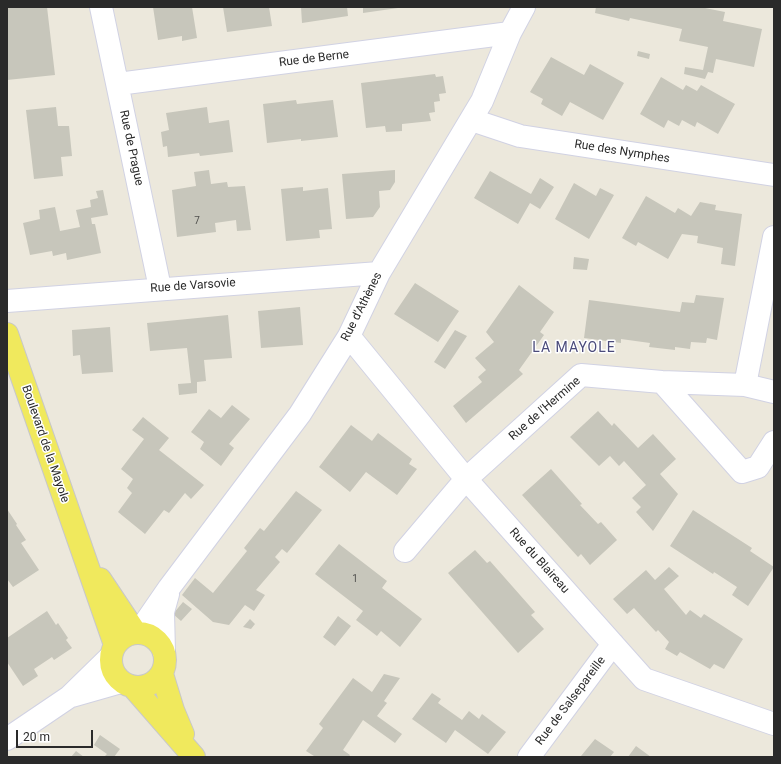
<!DOCTYPE html>
<html>
<head>
<meta charset="utf-8">
<style>
  body { margin:0 }
  #map { position:relative; width:781px; height:764px; overflow:hidden; background:#ece8dc; font-family:Roboto,sans-serif }
  canvas { display:block }
  .frame { position:absolute; inset:0; border:8px solid #2a2a2a; pointer-events:none }
  .scale { position:absolute; left:16px; top:730px; width:77px; height:18px; box-sizing:border-box; border:2px solid #2a2a2a; border-top:0; padding-left:5px; font-size:12px; line-height:14px; white-space:nowrap; color:#2a2a2a; -webkit-text-stroke:3px #fff; paint-order:stroke }
</style>
</head>
<body>
<div id="map">
<canvas width="781" height="764"></canvas>
<div class="frame"></div>
<div class="scale">20 m</div>
</div>
<script>
const context = document.querySelector('canvas').getContext('2d');
context.lineJoin = 'round';
function paint(path, color) {
  context.fillStyle = color;
  context.fill(path, 'evenodd');
}
function strokePath(path, color, width, dash) {
  context.strokeStyle = color;
  context.lineWidth = width;
  context.lineCap = dash ? 'butt' : 'round';
  context.setLineDash(dash || []);
  context.stroke(path);
}
function drawText(font, color, halo, rows, align = 'center') {
  context.font = font + ' Roboto,sans-serif';
  context.lineWidth = 3;
  context.setLineDash([]);
  context.textBaseline = 'middle';
  context.strokeStyle = halo;
  context.fillStyle = color;
  for (const [text, x, y, turn = 0] of rows) {
    context.save();
    context.translate(x, y);
    context.rotate((+turn || 0) * Math.PI / 180);
    context.textAlign = isNaN(turn) ? turn : align;
    if (halo) context.strokeText(text, 0, 0);
    context.fillText(text, 0, 0);
    context.restore();
  }
}
const building = new Path2D(`
  M7,7H47L55,75L7,80Z
  M153,7H192L197,38L182,41V36L158,40Z
  M223,7H269L272,26L227,32Z
  M301,7H347L348,16L302,23Z
  M363,7H398V8L363,13Z
  M596,7H700L725,12L723,21L762,29L754,67L716,59L713,73L708,72L705,79L684,74L685,67L703,70L708,47L679,41L682,29L630,18L629,21L595,13Z
  M638,51L650,54L649,59L637,56Z
  M551,57L584,75L590,64L624,83L603,120L570,102L562,116L541,104L543,99L530,92Z
  M435,74L436,77L443,76L446,93L439,94L440,101L434,102L435,112L429,113L431,121L402,124V131L386,132L385,126L366,128L361,83Z
  M661,77L683,90L686,85L697,91L701,85L735,104L718,134L697,122L695,127L682,120L679,126L668,120L664,128L640,114Z
  M296,100L297,104L333,100L338,137L301,141V139L267,143L263,104Z
  M56,107L58,126H69L72,156L61,157L63,176L34,179L26,110Z
  M207,107L209,123L229,120L233,152L200,156L199,153L168,157L167,146L163,147L161,132L169,130L166,113Z
  M209,170L211,184L227,182L228,187L245,186L251,230L237,231L236,220L215,223L216,232L177,237L172,190L196,186L194,172Z
  M395,170V182L390,190L379,191L380,207L373,217L346,219L342,174Z
  M490,171L531,194L540,178L554,187L540,209L530,203L518,224L474,198Z
  M574,183L596,196L600,188L614,195L589,239L555,219Z
  M303,187V191L328,188L332,229L319,230L320,238L286,241L281,189Z
  M103,190L108,215L91,218L92,224H95L101,253L67,260L66,253L53,256L52,251L30,255L23,223L40,219L39,210L55,207L60,231L80,227L76,210L91,207L90,200L98,198L96,191Z
  M646,196L675,213L678,208L691,216L700,202L716,205L715,210L742,214L735,266L721,264L723,248L697,243L698,236L682,234L668,259L638,242L636,246L622,238Z
  M574,257L589,259L587,270L573,269Z
  M415,283L459,311L438,342L394,314Z
  M519,285L554,312L540,332L544,335L519,370L523,374L466,423L453,406L482,382L478,377L486,370L475,358L494,342L486,332Z
  M696,295L724,298L717,340L707,338L706,343L691,342L690,349L675,347V350L649,347L650,343L621,339V343L584,338L589,300L680,312L682,302L694,303Z
  M300,307L303,345L261,348L258,311Z
  M228,315L232,358L204,360L206,381L197,382V393L179,395L178,384L191,383L187,348L150,351L147,323Z
  M110,327L113,372L82,374L80,355L73,356L72,330Z
  M455,330L467,336L445,369L434,362Z
  M232,405L250,419L229,444L234,448L221,466L200,449L204,442L191,432L209,409L221,418Z
  M598,411L612,426L614,423L638,448L653,434L676,459L660,474L678,494L653,531L636,512L641,507L632,498L646,485L624,461L619,466L610,456L599,466L570,437Z
  M143,417L169,438L159,450L204,485L191,499L185,493L169,513L164,510L145,534L118,512L132,493L127,488L133,479L121,469L144,439L132,430Z
  M351,425L372,441L378,433L412,459L409,464L417,469L397,495L366,472L350,492L319,467Z
  M551,469L582,504L580,505L598,524L601,522L617,540L590,565L581,554L578,557L522,495Z
  M296,491L322,510L287,553L282,549L275,557L280,562L256,590L265,595L254,611L245,605L229,625L213,622L182,595L195,578L213,593L247,551L244,548L260,528L264,531Z
  M7,509L17,524L16,525L26,540L21,543L39,570L13,587L7,579Z
  M693,510L752,548L750,551L774,567L748,606L732,595L737,587L714,572L713,574L670,546Z
  M339,544L387,581L382,588L422,619L400,647L381,631L377,636L356,620L363,611L315,574Z
  M475,550L487,563L490,561L535,612L531,615L544,629L518,653L448,573Z
  M669,567L679,576L664,589L686,615L690,610L701,618L704,614L743,639L724,669L714,664L710,669L680,652L677,656L665,649L669,642L658,630L656,632L634,608L627,614L613,599L646,570L655,580Z
  M183,602L192,609L181,621L173,614Z
  M47,611L56,625L58,623L68,638L66,640L72,648L54,660L52,657L34,669L38,676L23,686L7,662V638Z
  M338,616L351,626L335,646L323,637Z
  M250,619L255,624L251,629L243,627Z
  M384,674L400,678L384,701L387,703L377,716L402,734L395,743L363,720L343,750L350,755L349,757H313L314,756L306,751L323,728L319,724L353,678L372,692Z
  M432,693L441,699L438,703L462,720L469,711L479,719L482,714L506,732L488,754L455,730L446,743L412,719Z
  M100,735L120,749L114,757H104L107,754L94,745Z
  M595,739L614,752L610,757L581,756Z
  M636,746L651,757H628Z
  M76,751L84,757H71Z`);
const minor = new Path2D(`
  M101,7L160,288
  M118,84L510,33
  M472,120L520,136L774,175
  M7,301L379,273
  M349,336L466,479L644,679L774,724
  M662,382L742,472L758,467L774,442
  M745,385L774,237
  M405,551L466,479L581,375L662,382L745,385L774,392
  M138,633L169,588L300,414L349,336L379,273L482,101L510,33L524,7
  M164,652L163,612L168,594
  M72,696L121,682
  M7,739L69,697L111,656
  M529,757L613,644`);
const major = new Path2D(`
  M7,334L115,645
  M100,579L136,633
  M111 660a27 27 0 1 1 54 0a27 27 0 1 1-54 0Z
  M162,674L173,710L183,734
  M133,687L194,757`);
const numberNames = [
  ["7",197,221],
  ["1",355,579]
];
const streetNames = [
  ["Rue de Berne",314,59,-7],
  ["Rue de Prague",131,148,78],
  ["Rue des Nymphes",622,152,9],
  ["Rue de Varsovie",193,286,-4],
  ["Rue d'Athènes",362,307,-63],
  ["Rue de l'Hermine",545,409,-41],
  ["Boulevard de la Mayole",45,444,71],
  ["Rue du Blaireau",539,561,48],
  ["Rue de Salsepareille",571,701,-53]
];
const quarterNames = [
  ["LA MAYOLE",574,348]
];
paint(building, '#c7c6bb');
strokePath(minor, '#d1d2e3', 24);
strokePath(major, '#c8c8c8', 24);
strokePath(minor, '#fff', 22);
strokePath(major, '#f0e95d', 22);
drawText('10px', '#51514e', null, numberNames);
drawText('12px', '#2a2a2a', '#fff', streetNames);
context.letterSpacing = '1px';
drawText('14px', '#4b4b7b', '#fff', quarterNames);
context.letterSpacing = '0px';
</script>
</body>
</html>
